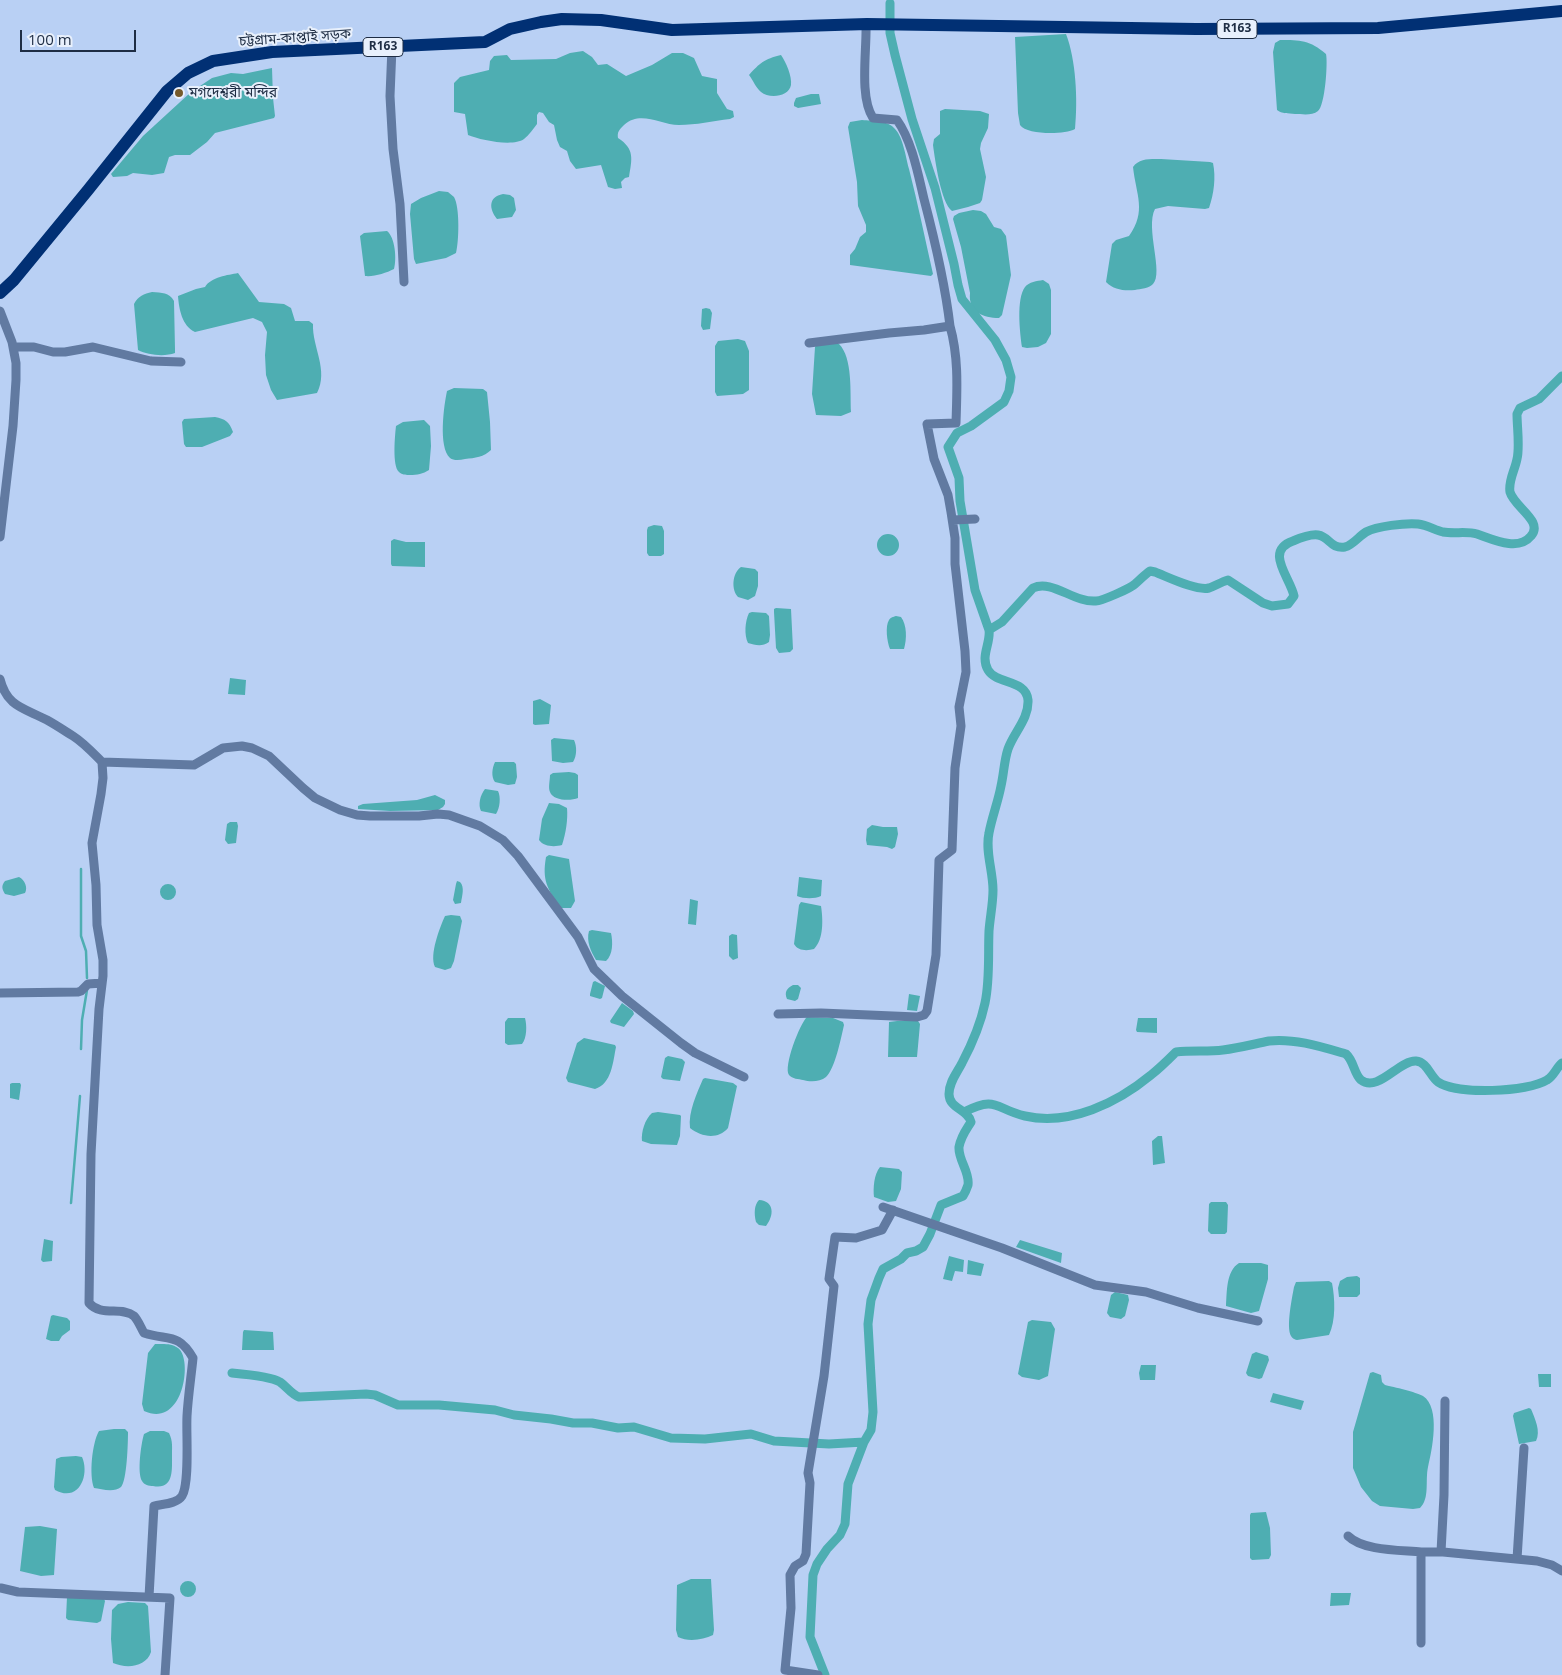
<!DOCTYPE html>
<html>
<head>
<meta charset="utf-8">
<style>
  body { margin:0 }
  #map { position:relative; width:1562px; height:1675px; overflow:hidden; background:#b9d0f4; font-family:"Open Sans",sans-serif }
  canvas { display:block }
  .scale { position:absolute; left:20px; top:30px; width:116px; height:22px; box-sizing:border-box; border:2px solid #1e2d44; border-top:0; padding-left:6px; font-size:15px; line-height:18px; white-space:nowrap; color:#1e2d44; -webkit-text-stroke:4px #e8f0fc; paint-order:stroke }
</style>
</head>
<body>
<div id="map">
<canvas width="1562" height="1675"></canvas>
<div class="scale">100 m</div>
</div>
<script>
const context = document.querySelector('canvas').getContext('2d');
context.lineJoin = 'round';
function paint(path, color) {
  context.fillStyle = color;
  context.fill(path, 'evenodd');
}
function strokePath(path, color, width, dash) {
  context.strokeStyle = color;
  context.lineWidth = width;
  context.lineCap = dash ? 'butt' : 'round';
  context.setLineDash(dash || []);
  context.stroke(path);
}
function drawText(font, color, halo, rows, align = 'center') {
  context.font = font + ' "Open Sans","Noto Sans Bengali",sans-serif';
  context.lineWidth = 4;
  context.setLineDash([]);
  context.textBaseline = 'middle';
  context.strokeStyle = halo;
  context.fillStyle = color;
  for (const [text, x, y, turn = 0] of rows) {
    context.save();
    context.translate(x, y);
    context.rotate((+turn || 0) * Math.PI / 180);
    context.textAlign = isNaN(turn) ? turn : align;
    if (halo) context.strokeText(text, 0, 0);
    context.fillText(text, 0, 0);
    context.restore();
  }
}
const water = new Path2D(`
  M1066,34C1076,60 1078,100 1075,129C1064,135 1027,135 1020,125L1018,113L1015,37Z
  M1280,40C1300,40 1310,40 1326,54C1328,62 1325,106 1318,111C1312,116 1302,114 1295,114C1288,113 1282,114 1277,110L1273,52L1275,43Z
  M583,51L592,57L598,65L607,64L626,76L652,65L672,53H683L694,58L702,76L717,79V93L727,109L733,111L734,117L730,119C713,121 696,125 679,125C660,125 641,110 624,125C619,130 617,132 618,138C635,149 632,159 629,177L625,178L621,182L622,188L615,189L608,187L601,165L576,169L570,161L567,151L560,147L557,140L554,125L549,122L543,113L539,112L537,115V124C533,129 529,135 524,139C513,147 480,140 468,135L465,114L454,112V83L460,77L489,70L490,61L494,56L507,55L511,60L556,59L570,53Z
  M781,55C786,62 792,76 791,85C789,97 769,99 761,92C756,88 753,80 749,75C760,63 764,59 781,55Z
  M272,68L273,98L275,116L274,118L215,133L207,142L190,155H175L169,157L164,173L152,175L133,173L127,176L113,177L111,174L143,136L191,92L212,78L231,73L243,74Z
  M811,94H819L821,104L798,108L794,106V103L796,98Z
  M945,109L980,111L989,114L988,128L981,143L980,149L986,177L982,200L980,203L968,207L952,211C941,203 935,160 933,145L934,139L940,134V111Z
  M862,120C873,121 888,120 895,129C903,137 906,158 909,169C918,204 925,239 933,274L931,276L850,265V255L855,249L860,237L866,232V225L858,206L857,182L848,127L850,122Z
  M1161,159L1210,162L1213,163C1216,177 1214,194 1209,208L1205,209L1168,206L1155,209C1145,228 1164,273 1153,284C1150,288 1140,289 1135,290C1124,291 1114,290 1106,282L1112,244L1116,240L1129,236C1147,211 1136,195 1133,167C1139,158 1151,159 1161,159Z
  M439,191L448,192C450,194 452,195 454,197C460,207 459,242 456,253L446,258L416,264L414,259L410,214L411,204L421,198Z
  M503,194L510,195L514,198L516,210L512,217L497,219C489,209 488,197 503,194Z
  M973,210L981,211L986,214L994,227L1001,229L1006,236L1011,275L1002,315L999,318C983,318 968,312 970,293L961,247L953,219L954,216L959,213Z
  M387,231C395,237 397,259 394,269C386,273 374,277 365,276L360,236L364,233Z
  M238,273L259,302L284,304L291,308L295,321H309L313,324C312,347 329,370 317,393L277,400L271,390L266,375L265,355L267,332L262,322L253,318L195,332C182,326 179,309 178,296L196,289L205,287C211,277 228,275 238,273Z
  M1043,280L1049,284L1051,290V334L1046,343L1038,347L1027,348L1022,347C1020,333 1016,299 1025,287C1029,282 1037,281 1043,280Z
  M152,292C162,293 169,292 174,301L175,349V353C164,357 148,355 138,350L134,304C138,296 144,294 152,292Z
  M706,308L710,309L712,313L710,329L703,330L701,326L702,309Z
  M738,339L745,341L749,351V390L743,394L717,396L715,392V346L718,341Z
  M832,343L839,344C853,358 850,393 851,412L841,416L816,415L812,394L815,347L817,344Z
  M454,388L483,389L487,392L490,422L491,450C484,457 475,458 465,459C460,460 454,461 450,458C438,447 444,405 447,391Z
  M215,417C225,419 229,421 233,432L230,436L202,447H186L184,444L182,422L184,419Z
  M424,420L430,426L431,446L429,470C423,474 417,475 410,475C407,475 402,475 399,472C392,466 395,435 396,426L403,422Z
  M654,525L662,526L664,531V554L661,556H649L647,553V530L648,527Z
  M877 545a11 11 0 1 1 22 0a11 11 0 1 1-22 0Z
  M394,539L406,542H425V567L392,566L391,564V541Z
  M741,567L755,569L758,572V586L755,596L748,600L738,597C731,590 732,573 741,567Z
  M776,608L791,609L793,649L790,652L779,653L776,648L774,612V609Z
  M752,612L766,613L769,616L770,635L769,642C762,647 755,645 748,643C744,635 745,621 749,613Z
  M896,616L901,617C907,625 907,639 904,649H890C887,642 885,626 889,620C891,617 893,617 896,616Z
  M230,678L246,680L245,695L228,694Z
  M540,699L551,705L549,724L535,725L533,724V701Z
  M554,738L574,740C577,746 577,756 573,762L563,763L552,761L551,740Z
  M495,762H514L516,764L517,777L515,784L508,785L495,782C491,777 492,768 495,762Z
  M569,772L575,773L578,775V798C571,801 553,801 550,792C548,788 550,780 550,775L553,773Z
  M485,789L498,791C501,797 500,808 496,814L481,811C478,805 480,795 485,789Z
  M435,795L445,800V804L443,807L438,810L390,811L358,809V806L363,804L417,800Z
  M549,803L559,804L567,808C568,819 566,833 562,845C555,847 544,847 539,840L542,819Z
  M230,822H237L238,826L236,843L228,844L225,840L227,824Z
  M872,825L883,827H897L898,834L895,847L892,849L887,847L867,845L866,840L867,829Z
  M549,855L569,859L575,901L571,908H561C547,889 542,880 546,857Z
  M19,877C25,880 28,888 25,893L14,896L5,894C2,889 1,886 5,881Z
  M799,877L822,880L821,896C815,899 804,899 797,896Z
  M457,881L460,882C465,887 462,896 461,903L455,904L453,900L456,884Z
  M160 892a8 8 0 1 1 16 0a8 8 0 1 1-16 0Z
  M690,899L698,901L696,925L688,924Z
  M801,902L821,906C823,919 824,939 814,949C807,951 798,951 794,944L799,905Z
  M451,915L460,916L462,921L454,961L451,968L445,970L435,967C429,955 440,927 445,916Z
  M592,930L611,933C613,942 613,955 606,961L596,960C591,952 586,941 589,931Z
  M732,934L737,935L738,958L733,960L729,956V936Z
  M595,981L605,986L602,998L600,999L590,996V994L593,982Z
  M793,985H798L801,988L798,999L795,1001L787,999C784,992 787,988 793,985Z
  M909,994L920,996L917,1011L907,1010Z
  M622,1003L633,1011L634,1014L624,1027L611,1023L610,1021Z
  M807,1017L833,1018L843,1022L844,1025C841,1038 835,1069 826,1077C820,1082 810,1082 803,1080C799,1079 792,1079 789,1075C783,1067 800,1023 807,1017Z
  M508,1018H525C527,1025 527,1038 522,1044L508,1045L505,1043V1022Z
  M1138,1018H1157V1033L1137,1032L1136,1030Z
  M897,1021H918L920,1024L917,1057H888L889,1022Z
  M584,1038L615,1045L616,1047C613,1061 612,1084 595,1089L568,1082L566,1078L577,1043Z
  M668,1056L682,1059L685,1062L680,1081L663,1079L661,1077L665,1058Z
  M705,1078L733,1083L737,1086L728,1128C718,1140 701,1137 690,1128C688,1112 697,1093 703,1079Z
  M12,1083H20L21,1085L19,1100L10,1098V1084Z
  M658,1112L680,1115L681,1116L680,1136L677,1145L651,1144L642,1141C641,1132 645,1119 652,1113Z
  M1158,1136H1162L1165,1163L1153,1165L1152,1141Z
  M880,1167L899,1169L902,1172L901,1189L896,1201L888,1202L874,1197C873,1188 874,1174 880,1167Z
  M759,1200C775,1201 774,1216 766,1226L759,1225L756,1222C754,1214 754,1205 759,1200Z
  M1211,1202H1226L1228,1205L1227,1232L1225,1234H1211L1208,1231L1209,1204Z
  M44,1239L53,1241L52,1261L43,1262L41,1260Z
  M1020,1240L1062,1253L1061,1263L1016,1247Z
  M949,1256L964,1260L963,1272L955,1271L952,1281L943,1279Z
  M968,1260L984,1264L981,1276L967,1274Z
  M1239,1263H1261L1268,1265V1279L1259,1311L1251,1313L1226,1306C1227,1292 1226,1271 1239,1263Z
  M1357,1276L1360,1278V1294L1357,1297H1339L1338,1288L1340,1281L1347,1277Z
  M1329,1281L1332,1283C1335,1298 1336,1321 1329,1335L1297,1340C1294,1339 1293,1339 1291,1336C1286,1327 1292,1298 1294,1287L1296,1282Z
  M1115,1292L1128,1295L1129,1300L1125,1316L1121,1319L1110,1317L1107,1313L1111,1295Z
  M53,1315L67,1318L70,1321V1330L62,1336L59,1341H51L46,1339L51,1316Z
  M1032,1320L1051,1322L1055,1329L1048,1376L1039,1380L1022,1377L1018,1374L1028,1322Z
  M244,1330L273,1332L274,1350H242L243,1332Z
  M155,1344C163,1344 172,1343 178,1348C193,1358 184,1429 144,1411L142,1404L148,1353Z
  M1256,1352L1268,1356L1269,1360L1262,1378L1259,1379L1248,1376L1246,1373L1252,1354Z
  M1141,1365H1156L1155,1380H1140L1139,1373Z
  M1373,1372L1381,1375L1382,1382L1385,1385C1394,1387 1416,1392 1423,1396C1441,1408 1432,1450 1428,1467C1425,1481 1430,1498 1420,1508L1413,1509L1380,1506L1372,1501L1361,1487L1353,1468V1432L1370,1373Z
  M1538,1374H1551V1387H1539Z
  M1273,1393L1304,1401L1301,1410L1270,1402Z
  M1529,1408L1531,1409C1535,1419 1541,1431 1536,1441L1519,1444L1513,1416L1514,1413Z
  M114,1429H125L128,1432C128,1442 127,1481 121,1487C114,1493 101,1489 94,1488C89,1475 92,1443 99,1431Z
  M150,1431H164L169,1433C173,1441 172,1447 172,1456C172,1470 174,1490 153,1486C149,1486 144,1485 142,1481C137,1473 141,1444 144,1434Z
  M76,1456L82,1457C90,1475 79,1503 55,1490L54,1487L56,1459L61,1457Z
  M1266,1512L1270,1528L1271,1555L1269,1559L1252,1560L1250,1558V1515L1251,1513Z
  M40,1526L57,1529L54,1575L41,1576L20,1571L25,1527Z
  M691,1579H711L714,1630L713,1635C703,1640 688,1642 678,1637L676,1630L677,1585Z
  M180 1589a8 8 0 1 1 16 0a8 8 0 1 1-16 0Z
  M1331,1593H1351L1349,1605L1330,1606Z
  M67,1597H103L105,1601L101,1621L97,1623L68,1620L66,1618Z
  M128,1602L145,1603L148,1606L151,1652C146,1667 127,1669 113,1663L111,1639L112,1610L118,1604Z`);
const stream = new Path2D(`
  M81,869V936L86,951L87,978
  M81,1049L82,1020L87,990
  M71,1203L80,1096`);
const canal = new Path2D(`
  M989,630L1002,622L1033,588C1052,579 1074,603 1096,601C1102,601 1131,588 1135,584C1140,580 1144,575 1150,571L1155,572C1168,577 1196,591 1209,588C1215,586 1221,582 1228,580L1263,603L1272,606L1288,604L1294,596C1290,577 1264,551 1293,541C1300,538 1311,534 1318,535C1330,537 1330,549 1345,547C1353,545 1359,536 1366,532C1377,526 1405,523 1418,524C1427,525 1435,530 1443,532C1454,534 1467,531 1477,534C1492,539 1518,552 1531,536C1544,521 1514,507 1510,492C1508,481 1515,470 1517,459C1520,447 1517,427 1517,414L1520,408L1539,399L1562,376
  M964,1112C997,1095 995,1109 1025,1116C1070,1126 1117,1103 1151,1075C1160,1068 1168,1060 1176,1052C1192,1050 1208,1052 1223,1050C1239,1048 1254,1044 1269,1041C1294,1038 1322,1047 1346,1054C1354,1061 1354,1074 1361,1080C1378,1093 1399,1060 1416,1061C1427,1062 1430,1076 1438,1082C1457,1095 1528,1092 1547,1080C1554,1076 1556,1068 1562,1063
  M232,1373C243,1374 272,1377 280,1382C287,1387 291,1394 299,1397L366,1394L375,1395L398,1405H439L495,1410L514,1415L551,1419L573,1423H592L618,1428L634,1427L671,1438L705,1439L751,1434L774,1441L829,1444L864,1442
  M825,1675L810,1637L813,1575L817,1564L827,1549L840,1535L845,1524L848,1484L864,1442L871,1430L873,1412L868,1324L871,1300L879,1278L883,1269L901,1259L907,1253L916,1251L923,1247L930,1234L941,1205L963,1196C965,1193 967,1188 968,1185C970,1172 958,1160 959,1147C961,1136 966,1130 971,1122C968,1109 949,1109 949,1094C949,1082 957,1073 962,1063C971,1046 981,1022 985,1003C990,980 988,955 989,931C990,917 993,904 993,890C993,871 985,851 989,833C992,817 998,802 1001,786C1004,773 1004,761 1008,749C1014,732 1029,719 1028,700C1026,679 997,685 988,670C980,656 991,643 989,630L975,590L960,501L959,478L948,447L957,433L971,426L1004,402L1009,391L1011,377L1006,360L995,340L962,299L958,285L954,264L935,188L912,119L895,55L890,33V3`);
const street = new Path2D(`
  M866,24C867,50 859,97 873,118L897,120C912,141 918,174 924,199C935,241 945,283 950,326
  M392,47L390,96L393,149L400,204L404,282
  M0,311L12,342L16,363V380L13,426L0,537
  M13,347H34L53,352H65L93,347L151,361L181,362
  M953,520L975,519
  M0,679C7,707 24,708 47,720C56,725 65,731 73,736C84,743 93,753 102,762L103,778L101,794L92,843L96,885L97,925L103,960V976L99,1009L91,1154L89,1303C101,1317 122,1306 134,1316C138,1320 141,1328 144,1333C168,1341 178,1332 193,1358C191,1378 188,1397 187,1416C186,1433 190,1483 182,1496C177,1504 162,1504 154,1506L149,1597
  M102,762L194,765L223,748L242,746L252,748L269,756L303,788L315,798L340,810L357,815L370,816H419L438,814L449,815L480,826L503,840L518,856L578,937L594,969L622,996L681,1043L695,1053L744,1077
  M0,993L78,992L81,991L88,984L102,983
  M778,1014L821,1013L917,1017L924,1015L927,1011L936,955L939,860L952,850L955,768L961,726L959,707L966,672L965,651L955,564V538L951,512L948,495L934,459L927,424L956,423C957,390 959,358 950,326L924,330L889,333L809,343
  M883,1207L1002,1248L1095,1285L1146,1292L1198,1308L1258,1321
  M1348,1536C1363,1551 1401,1550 1421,1552
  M1441,1552L1444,1495L1445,1401
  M1517,1559L1524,1448
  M1,1588L18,1592L170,1598L165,1675
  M1421,1643V1552H1443L1537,1561L1552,1565L1562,1571
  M818,1675L785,1670L791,1608L790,1575L795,1566L803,1561L806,1554L810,1483L808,1473L824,1376L834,1286L829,1279L835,1237L856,1238L882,1230L893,1210`);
const primary = new Path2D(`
  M0,293L14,280L88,190L167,91L188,73L213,61L272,52L485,42L510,29L541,22L562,19L601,20L672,30L867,24L1196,29L1378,28L1562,11`);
const markers = [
  [179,93,5,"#755a2c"]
];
const shields = [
  [1237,29,40],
  [383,47,40]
];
const shieldNames = [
  ["R163",1237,29],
  ["R163",383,47]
];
const streetNames = [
  ["চট্টগ্রাম-কাপ্তাই সড়ক",295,38,-4]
];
const poiNames = [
  ["মগদেশ্বরী মন্দির",189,93]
];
paint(water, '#4eaeb2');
strokePath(stream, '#4eaeb2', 2.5);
strokePath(canal, '#4eaeb2', 9);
strokePath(street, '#617aa1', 9);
strokePath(primary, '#013074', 12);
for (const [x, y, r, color] of markers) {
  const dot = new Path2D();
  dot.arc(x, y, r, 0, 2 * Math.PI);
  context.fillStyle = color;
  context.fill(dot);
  strokePath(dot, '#e8f0fc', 2);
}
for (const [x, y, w] of shields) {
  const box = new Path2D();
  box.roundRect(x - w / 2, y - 9.5, w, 19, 4);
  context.fillStyle = '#e8f0fc';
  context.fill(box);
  strokePath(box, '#1e2d44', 1);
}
drawText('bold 12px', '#1e2d44', null, shieldNames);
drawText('14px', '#1e2d44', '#e8f0fc', streetNames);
drawText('14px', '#1e2d44', '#e8f0fc', poiNames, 'left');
</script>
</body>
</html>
